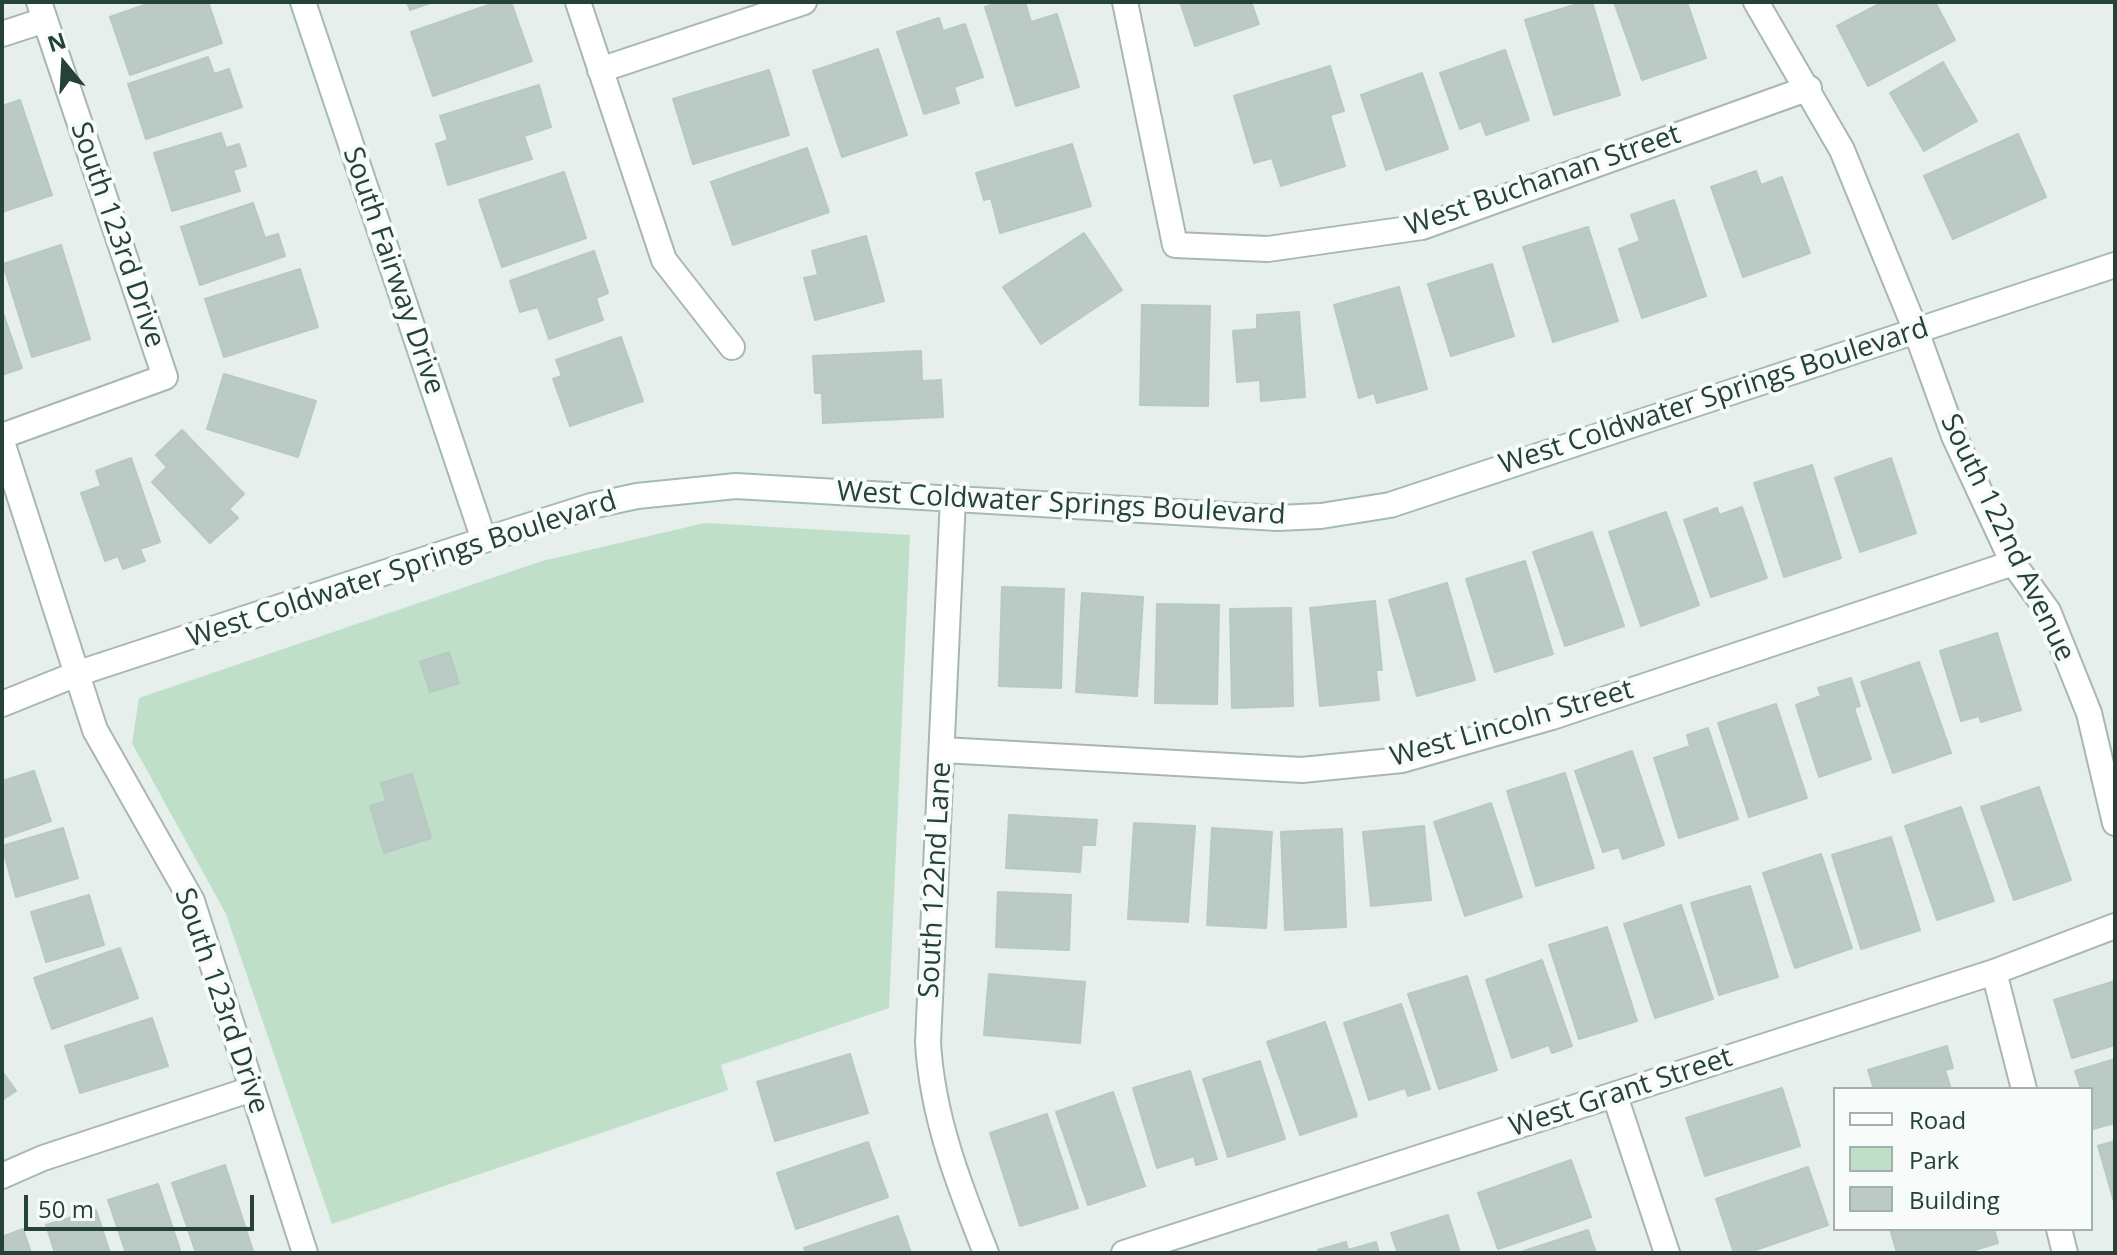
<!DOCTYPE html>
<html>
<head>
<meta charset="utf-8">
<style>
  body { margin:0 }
  #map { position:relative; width:2117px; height:1255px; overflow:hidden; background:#e6efeb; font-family:"Open Sans",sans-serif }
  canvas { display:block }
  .frame { position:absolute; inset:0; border:4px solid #24413a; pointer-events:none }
  .legend { position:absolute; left:1833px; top:1087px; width:260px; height:144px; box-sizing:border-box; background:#f7fbf9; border:2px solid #a3b1ad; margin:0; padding:10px 14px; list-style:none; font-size:24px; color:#24413a }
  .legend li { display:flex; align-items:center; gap:16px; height:40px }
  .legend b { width:40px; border:2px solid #a3b1ad }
  .north { position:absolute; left:24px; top:24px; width:80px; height:80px; -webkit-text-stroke:6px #f7fbf9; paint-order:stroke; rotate:342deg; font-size:22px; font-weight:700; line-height:32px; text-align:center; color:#24413a }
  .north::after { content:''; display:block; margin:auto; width:28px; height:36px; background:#24413a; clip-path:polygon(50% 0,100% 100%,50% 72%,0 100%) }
  .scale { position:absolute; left:24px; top:1195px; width:230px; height:36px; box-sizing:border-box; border:4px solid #24413a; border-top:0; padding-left:10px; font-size:24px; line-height:28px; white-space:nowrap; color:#24413a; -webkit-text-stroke:6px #f7fbf9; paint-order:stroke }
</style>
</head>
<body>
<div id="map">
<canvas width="2117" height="1255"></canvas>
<div class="frame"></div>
<ul class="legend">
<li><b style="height:10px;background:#fff"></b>Road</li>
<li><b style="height:22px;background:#bfdfc9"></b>Park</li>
<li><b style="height:22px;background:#bbcac4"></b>Building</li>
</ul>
<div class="north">N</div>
<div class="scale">50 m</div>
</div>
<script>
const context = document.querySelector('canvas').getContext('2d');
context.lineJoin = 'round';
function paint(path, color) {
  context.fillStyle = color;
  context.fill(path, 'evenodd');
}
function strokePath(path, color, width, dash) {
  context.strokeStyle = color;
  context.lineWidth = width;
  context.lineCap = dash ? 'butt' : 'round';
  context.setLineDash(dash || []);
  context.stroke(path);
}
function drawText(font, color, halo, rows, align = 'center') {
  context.font = font + ' "Open Sans",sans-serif';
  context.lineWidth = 8;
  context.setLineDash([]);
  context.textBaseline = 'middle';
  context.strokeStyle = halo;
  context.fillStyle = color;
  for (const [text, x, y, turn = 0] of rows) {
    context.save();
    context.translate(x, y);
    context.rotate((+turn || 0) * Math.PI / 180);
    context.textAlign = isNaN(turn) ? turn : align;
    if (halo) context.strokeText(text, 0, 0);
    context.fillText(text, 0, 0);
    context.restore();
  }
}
const green = new Path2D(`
  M705,523L910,535L889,1008L721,1065L728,1090L332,1224L226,914L132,743L139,698L542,561Z`);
const building = new Path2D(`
  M153,2H208L222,43L130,75L110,17Z
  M407,2H433L410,10Z
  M497,2H511L532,61L433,96L411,32Z
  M1001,2H1025L1031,22L1057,14L1079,87L1016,106L985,7Z
  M1180,2H1251L1259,24L1195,46Z
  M1584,2H1592L1620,95L1554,115L1525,20Z
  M1614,2H1687L1706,58L1642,80Z
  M1883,2H1935L1955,40L1868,86L1837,26Z
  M939,18L943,31L965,24L983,77L954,87L959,103L924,114L897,32Z
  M878,49L907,135L842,157L813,71Z
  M1505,50L1529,120L1486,135L1481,121L1460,129L1440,73Z
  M208,57L214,74L229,69L242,107L146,139L128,84Z
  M1943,62L1977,121L1924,151L1890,93Z
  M1330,66L1344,111L1330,115L1345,166L1281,186L1272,158L1254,163L1234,96Z
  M769,70L789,135L693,164L673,99Z
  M1422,73L1448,149L1386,170L1361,95Z
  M539,85L551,127L524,136L532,159L448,185L436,144L448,140L440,116Z
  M20,100L52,195L2,212V106Z
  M221,133L226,148L239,144L246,166L233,170L240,191L172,211L154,153Z
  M2018,134L2046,197L1953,239L1924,176Z
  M1072,144L1091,206L1000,233L991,198L984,200L976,173Z
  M807,148L829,212L733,245L711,182Z
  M1756,171L1761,185L1782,177L1810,253L1743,277L1711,187Z
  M564,172L586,238L502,267L479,200Z
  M1674,200L1706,296L1642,318L1619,249L1640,241L1631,215Z
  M253,203L265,238L278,234L285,256L200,285L181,227Z
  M1588,227L1618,321L1553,342L1523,247Z
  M1084,233L1122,290L1041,344L1003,287Z
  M866,236L884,301L815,320L804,278L818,275L812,251Z
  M61,245L90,339L32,357L3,264Z
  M594,251L608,293L596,298L603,320L549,339L538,307L520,312L510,281Z
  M1492,264L1514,336L1451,356L1428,284Z
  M300,269L318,327L224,357L205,299Z
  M1399,287L1427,389L1377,403L1374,393L1359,398L1334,305Z
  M1142,305L1210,306L1208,406L1140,405Z
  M2,310L22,368L2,375Z
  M1299,312L1305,397L1261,401L1260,380L1237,382L1233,331L1257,329V315Z
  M621,337L643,401L570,426L553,379L562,376L556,360Z
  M921,351L922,381L941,380L943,417L823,423L822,393H815L813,356Z
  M224,374L316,401L298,457L207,429Z
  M182,430L244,494L229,509L238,518L210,543L152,482L167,467L156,455Z
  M131,458L160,542L140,549L145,561L123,569L118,556L105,561L81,493L101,486L96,471Z
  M1891,458L1916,533L1860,552L1835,478Z
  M1812,465L1841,558L1784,577L1754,483Z
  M1742,507L1767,578L1711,597L1684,520L1717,508L1719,515Z
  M1666,512L1699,605L1641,626L1609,532Z
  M1592,532L1624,626L1565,646L1533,552Z
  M1525,561L1553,654L1495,672L1466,579Z
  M1447,583L1475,680L1417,696L1389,600Z
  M1002,587L1064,589L1061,688L999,686Z
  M1082,593L1143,597L1137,696L1076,692Z
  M1375,601L1382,670H1376L1379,700L1320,706L1310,608Z
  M1157,604L1219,605L1217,704L1155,703Z
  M1291,608L1293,706L1232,708L1230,609Z
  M1997,633L2021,710L1981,722L1979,716L1961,721L1940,651Z
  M449,652L459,683L430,692L420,662Z
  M1919,662L1951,753L1893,773L1861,682Z
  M1851,678L1860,706L1854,708L1871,759L1819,777L1796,705L1821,696L1818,688Z
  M1776,704L1807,798L1749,817L1718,723Z
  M1708,728L1738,819L1679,838L1654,758L1690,746L1687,735Z
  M1632,751L1664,845L1623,859L1619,847L1603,852L1575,771Z
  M34,771L51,821L2,838V781Z
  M1565,773L1594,868L1536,886L1507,791Z
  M412,774L431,838L384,853L370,806L386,801L381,783Z
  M2039,787L2071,880L2014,900L1981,807Z
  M1491,803L1522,897L1465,916L1434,822Z
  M1961,807L1994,901L1937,920L1905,826Z
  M1009,815L1097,820L1095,845H1082L1080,872L1006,868Z
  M1134,823L1195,826L1188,922L1128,919Z
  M1424,826L1431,900L1371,906L1363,832Z
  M63,828L78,878L16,897L2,846Z
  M1212,828L1272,832L1266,928L1207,925Z
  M1342,829L1346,927L1285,930L1281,832Z
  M1891,837L1920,930L1861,949L1832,855Z
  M1821,854L1852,948L1795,968L1763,873Z
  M1750,886L1778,977L1719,995L1691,903Z
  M998,892L1071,895L1069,950L996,947Z
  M89,895L104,945L46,962L31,912Z
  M1681,905L1713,999L1655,1018L1624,924Z
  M1607,927L1637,1021L1579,1039L1549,945Z
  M120,948L138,998L52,1029L34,978Z
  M1542,960L1572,1046L1552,1053L1549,1045L1512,1058L1486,980Z
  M989,974L1085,982L1080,1043L984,1035Z
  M1467,976L1497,1070L1439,1089L1408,994Z
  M2115,981V1045L2072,1058L2054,1000Z
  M1401,1004L1430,1089L1408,1096L1405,1088L1369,1100L1344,1023Z
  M152,1018L168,1066L80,1093L65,1046Z
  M1325,1022L1357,1116L1300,1135L1267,1042Z
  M1947,1046L1953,1068L1945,1070L1951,1089H1874L1868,1070Z
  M850,1054L868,1113L775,1141L757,1082Z
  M2115,1059V1123L2093,1129L2091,1089H2081L2075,1071Z
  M1260,1061L1285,1139L1228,1157L1203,1079Z
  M2,1071L16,1091L2,1100Z
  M1190,1071L1217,1159L1196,1165L1194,1156L1157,1168L1133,1088Z
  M1782,1088L1800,1146L1705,1176L1686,1118Z
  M1113,1092L1145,1186L1088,1205L1056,1112Z
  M1047,1114L1078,1208L1020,1226L990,1133Z
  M2115,1141V1205L2098,1146Z
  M868,1142L888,1197L796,1229L777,1173Z
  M1571,1160L1591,1217L1498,1249L1478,1193Z
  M225,1165L253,1251L196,1253L172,1183Z
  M1808,1167L1828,1225L1747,1253H1734L1716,1199Z
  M158,1184L181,1253H126L108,1200Z
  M96,1210L110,1253H55L46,1225Z
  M1448,1215L1460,1253H1398L1391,1233Z
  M898,1216L911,1253H806L804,1248Z
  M23,1229L31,1253H2V1237Z
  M1890,1229H1994L1998,1243L1965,1253H1897Z
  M1588,1230L1596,1253H1518Z
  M1346,1242L1348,1250L1376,1242L1379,1253H1319L1318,1250Z`);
const street = new Path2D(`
  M578,2L664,260L732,347
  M1125,2L1175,245L1268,249L1422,227L1809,88
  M1756,2L1842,150L1916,331L1954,436L2013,563L2048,611L2089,713L2115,823
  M2,34L45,20
  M600,70L804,2
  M2,436L165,377L39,2
  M2,442L95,730L192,901L305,1253
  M953,498L928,1042C932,1116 959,1185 986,1253
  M2,704L79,673L484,540
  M943,750L1302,770L1402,760L1552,717L2013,563
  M1994,972L2024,1089
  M1615,1096L1667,1253
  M2,1176L43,1158L252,1089
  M2059,1229L2065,1253
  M1124,1253L1994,972L2115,926`);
const secondary = new Path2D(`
  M303,2L484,540L591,506L637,496L736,486L1277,518L1321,516L1390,505L2115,265`);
const streetNames = [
  ["West Buchanan Street",1543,181,-19],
  ["South 123rd Drive",117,235,71],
  ["South Fairway Drive",393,271,71],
  ["West Coldwater Springs Boulevard",1714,397,-18],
  ["West Coldwater Springs Boulevard",1061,504,3],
  ["South 122nd Avenue",2007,538,64],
  ["West Coldwater Springs Boulevard",402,570,-18],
  ["West Lincoln Street",1512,724,-16],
  ["South 122nd Lane",936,880,-87],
  ["South 123rd Drive",221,1001,71],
  ["West Grant Street",1621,1093,-18]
];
paint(green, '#bfdfc9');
paint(building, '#bbcac4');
strokePath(building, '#b8c9c2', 2);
strokePath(street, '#a8b7b2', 28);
strokePath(secondary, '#a4bbb3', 28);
strokePath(street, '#fff', 24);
strokePath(secondary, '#fff', 24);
drawText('28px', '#24413a', '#f7fbf9', streetNames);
</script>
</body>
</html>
